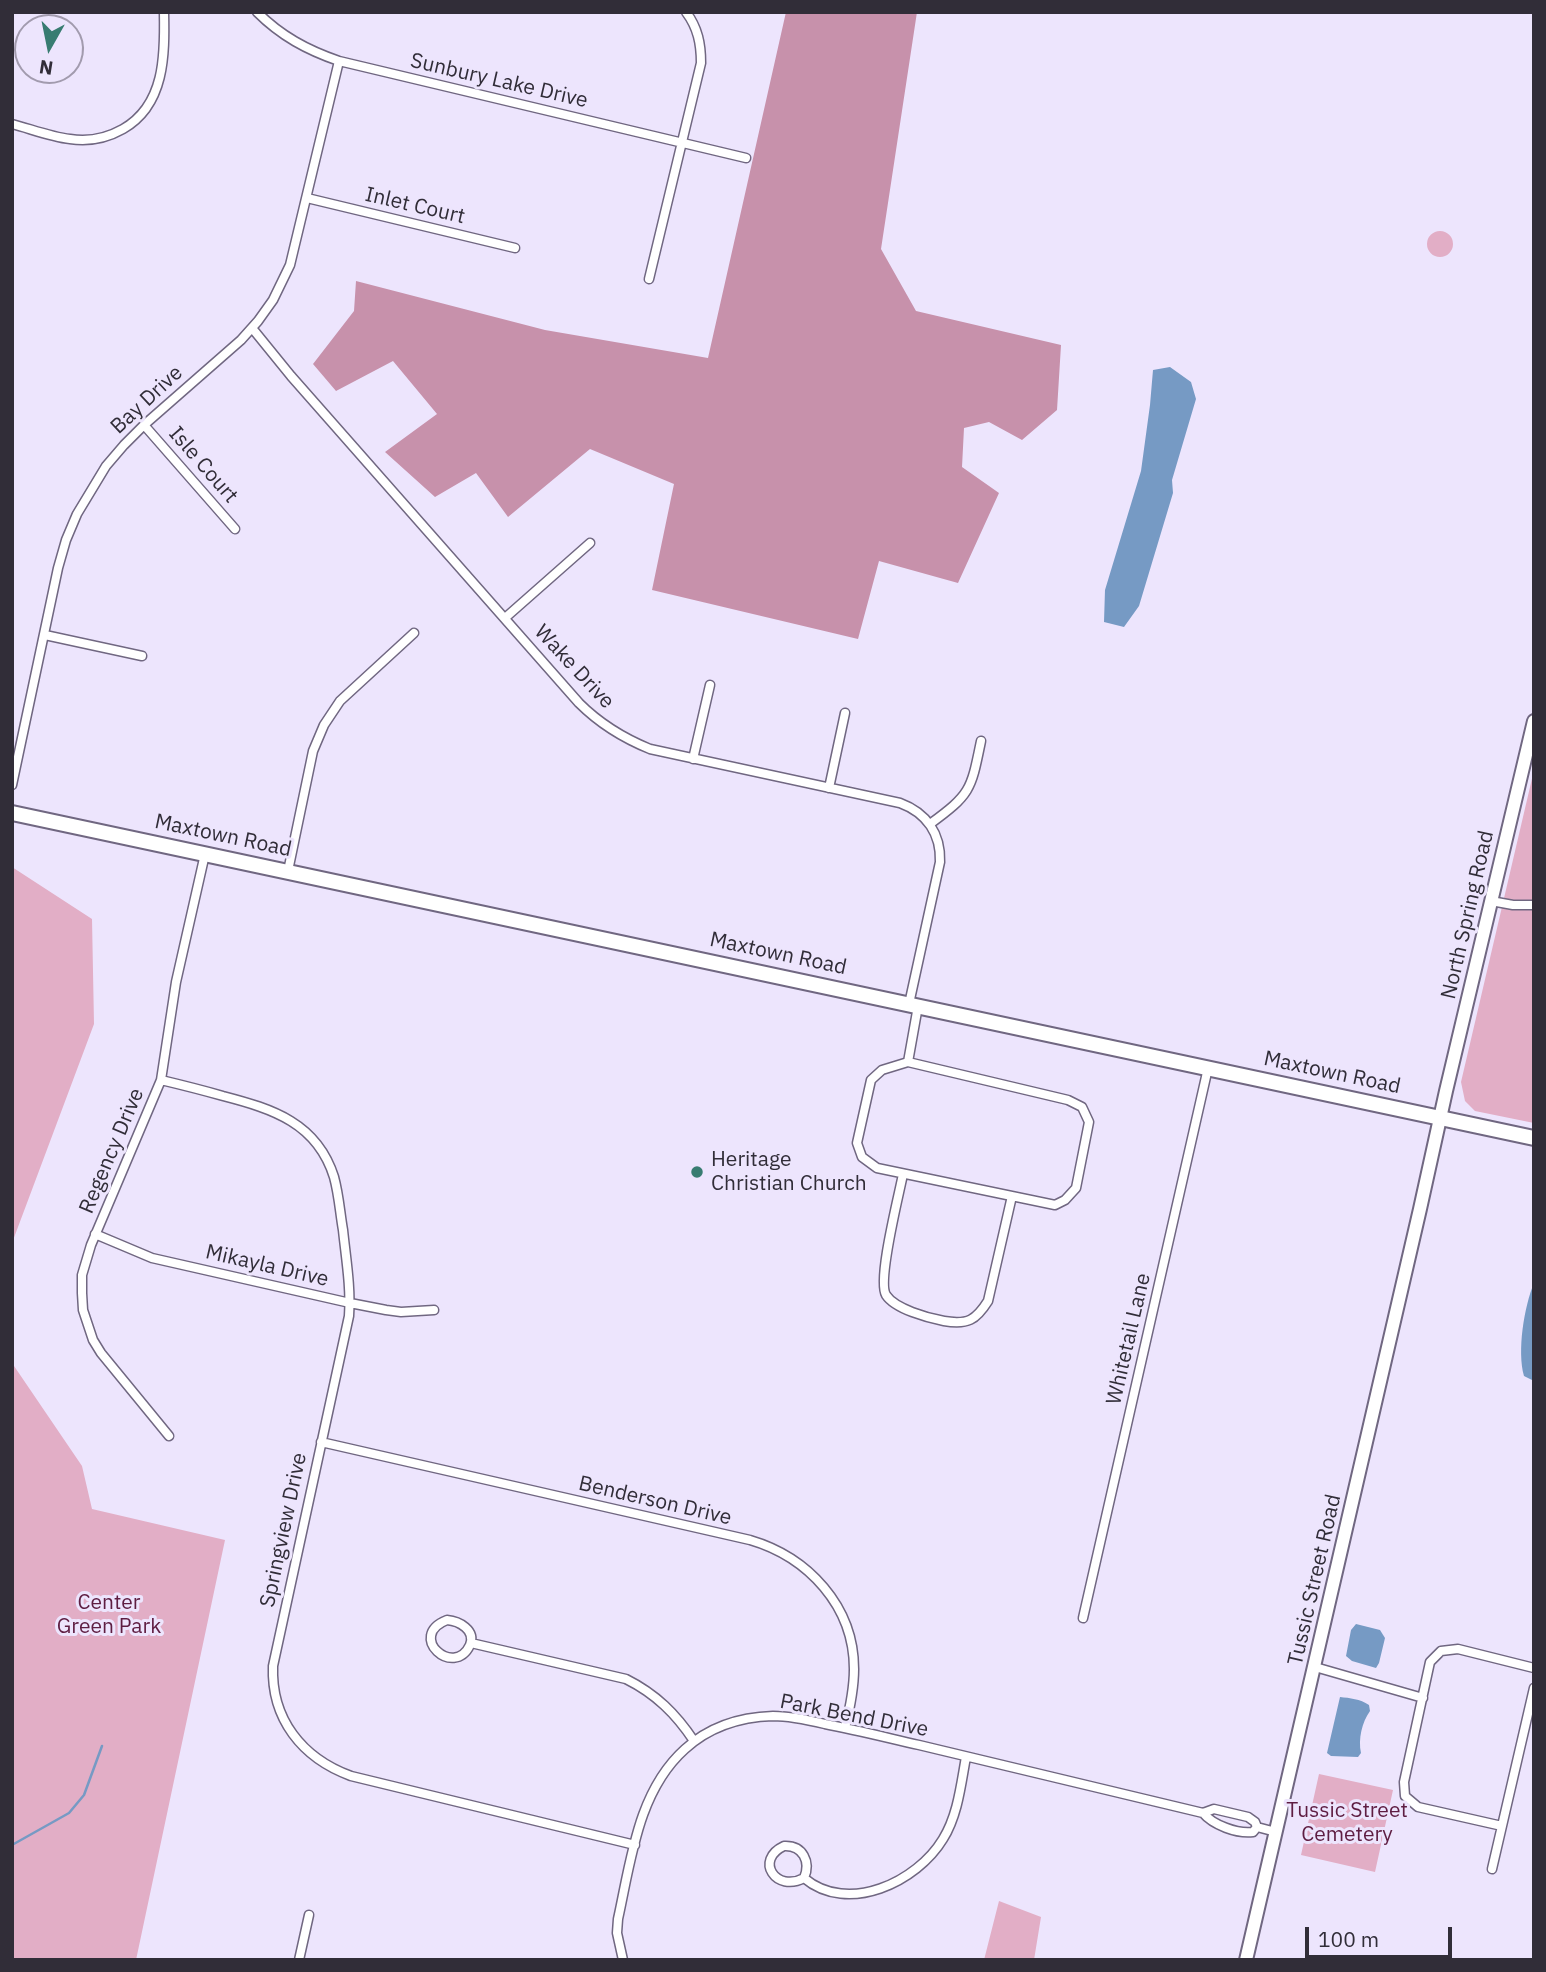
<!DOCTYPE html>
<html>
<head>
<meta charset="utf-8">
<style>
  body { margin:0 }
  #map { position:relative; width:1546px; height:1972px; overflow:hidden; background:#ede5fd; font-family:"IBM Plex Sans",sans-serif }
  canvas { display:block }
  .frame { position:absolute; inset:0; border:14px solid #312d38; pointer-events:none }
  .north { position:absolute; left:14px; top:14px; width:70px; height:70px; box-sizing:border-box; background:#ede5fd; border:2px solid #a29bae; border-radius:50%; rotate:189deg; font-size:19px; font-weight:700; line-height:28px; text-align:center; color:#312d38 }
  .north::after { content:''; display:block; margin:auto; width:24px; height:32px; background:#387c71; clip-path:polygon(50% 0,100% 100%,50% 72%,0 100%) }
  .scale { position:absolute; left:1305px; top:1927px; width:147px; height:32px; box-sizing:border-box; border:4px solid #312d38; border-top:0; padding-left:9px; font-size:21px; line-height:24px; white-space:nowrap; color:#312d38; -webkit-text-stroke:5px #ede5fd; paint-order:stroke }
</style>
</head>
<body>
<div id="map">
<canvas width="1546" height="1972"></canvas>
<div class="frame"></div>
<div class="north">N</div>
<div class="scale">100 m</div>
</div>
<script>
const context = document.querySelector('canvas').getContext('2d');
context.lineJoin = 'round';
function paint(path, color) {
  context.fillStyle = color;
  context.fill(path, 'evenodd');
}
function strokePath(path, color, width, dash) {
  context.strokeStyle = color;
  context.lineWidth = width;
  context.lineCap = dash ? 'butt' : 'round';
  context.setLineDash(dash || []);
  context.stroke(path);
}
function drawText(font, color, halo, rows, align = 'center') {
  context.font = font + ' "IBM Plex Sans",sans-serif';
  context.lineWidth = 6;
  context.setLineDash([]);
  context.textBaseline = 'middle';
  context.strokeStyle = halo;
  context.fillStyle = color;
  for (const [text, x, y, turn = 0] of rows) {
    context.save();
    context.translate(x, y);
    context.rotate((+turn || 0) * Math.PI / 180);
    context.textAlign = isNaN(turn) ? turn : align;
    if (halo) context.strokeText(text, 0, 0);
    context.fillText(text, 0, 0);
    context.restore();
  }
}
const green = new Path2D(`
  M1427 244a13 13 0 1 1 26 0a13 13 0 1 1-26 0Z
  M1534,770V1123L1475,1111L1465,1101L1461,1082Z
  M12,867L92,919L94,1024L12,1243Z
  M12,1363L82,1466L92,1509L225,1540L136,1960H12Z
  M1319,1774L1393,1790L1375,1872L1301,1855Z
  M999,1901L1041,1917L1034,1960H984Z`);
const forest = new Path2D(`
  M786,12H917L881,249L916,311L1061,345L1057,410L1022,440L989,422L964,428L962,467L999,493L958,583L879,561L858,639L652,590L674,484L590,449L508,517L476,473L435,497L385,452L437,414L393,361L336,391L313,364L354,311L356,281L545,330L708,358Z`);
const water = new Path2D(`
  M1170,367L1191,382L1196,399L1172,480L1173,493L1139,606L1124,627L1104,622L1105,590L1141,471L1150,405L1153,370Z
  M1534,1283V1381L1524,1376C1517,1351 1524,1307 1534,1283Z
  M1356,1624L1380,1630L1385,1638L1379,1663L1376,1668L1352,1661L1346,1656L1351,1630Z
  M1340,1697C1350,1698 1360,1699 1369,1705L1370,1711C1362,1722 1358,1739 1361,1753L1358,1757L1331,1756L1327,1753Z`);
const stream = new Path2D(`
  M12,1845L69,1813L84,1795L102,1746`);
const minor = new Path2D(`
  M257,12C281,36 307,50 339,61L746,158
  M12,124C31,129 51,137 70,139C89,142 107,138 123,129C165,105 165,55 164,12
  M307,198L515,248
  M649,279L701,63C701,44 698,28 686,12
  M252,328L291,376L579,703C600,724 623,738 650,749L900,803C927,813 941,834 940,862L909,1004
  M144,425L235,529
  M505,618L590,543
  M45,635L142,656
  M693,759L710,685
  M12,785L58,568L66,540L77,514L106,466L124,445L144,425L241,340L258,321L273,300L290,265L339,61
  M829,788L845,713
  M930,824C971,794 971,790 981,741
  M288,871L313,751L324,725L340,701L414,633
  M1491,901L1513,905H1534
  M908,1062L1068,1100L1082,1107L1089,1122L1076,1188L1065,1200L1055,1205L877,1168L862,1157L857,1143L871,1080L882,1070L908,1062L918,1006
  M161,1080C182,1085 202,1090 223,1096C273,1109 317,1123 334,1177C339,1195 340,1213 343,1230C346,1259 351,1287 349,1316L273,1666C271,1719 302,1758 351,1776L635,1845
  M903,1174C899,1195 877,1280 886,1295C895,1309 928,1318 944,1321C968,1325 976,1320 988,1301L1012,1196
  M95,1234L152,1258L350,1303L386,1310L401,1312L434,1310
  M169,1436L101,1353L93,1340L83,1310L82,1293V1275L91,1245L161,1080L176,982L205,854
  M321,1442L750,1540C808,1557 854,1606 854,1669C854,1690 850,1708 845,1728
  M1083,1618L1208,1068
  M447,1620C459,1621 476,1630 470,1645C454,1679 406,1636 447,1620Z
  M471,1643L626,1679C656,1694 676,1714 694,1741
  M1315,1667L1423,1698
  M1203,1813L1214,1809L1248,1817L1255,1822L1257,1827L1276,1832
  M1502,1826L1418,1807L1405,1796L1404,1782L1430,1662L1441,1651L1458,1649L1534,1668
  M784,1846C803,1845 811,1862 804,1878C776,1893 754,1860 784,1846Z
  M1492,1869L1534,1688
  M804,1878C848,1915 917,1882 943,1839C958,1815 961,1784 966,1757
  M299,1960L309,1915
  M623,1960L617,1933L618,1919C631,1860 638,1791 685,1749C709,1727 741,1717 773,1716C791,1716 808,1720 825,1724C857,1730 888,1738 919,1745C1014,1768 1109,1790 1203,1813C1213,1825 1237,1834 1253,1832L1257,1827`);
const secondary = new Path2D(`
  M1246,1960L1420,1209L1446,1091L1534,721`);
const primary = new Path2D(`
  M12,813L1534,1138`);
const markers = [
  [697,1172,7,"#387c71"]
];
const streetNames = [
  ["Sunbury Lake Drive",499,81,13],
  ["Inlet Court",415,206,13],
  ["Bay Drive",147,400,-43],
  ["Isle Court",203,465,49],
  ["Wake Drive",574,667,47],
  ["Maxtown Road",223,836,12],
  ["North Spring Road",1468,915,-77],
  ["Maxtown Road",778,954,12],
  ["Maxtown Road",1332,1073,12],
  ["Regency Drive",112,1151,-67],
  ["Mikayla Drive",267,1266,13],
  ["Whitetail Lane",1129,1339,-77],
  ["Benderson Drive",655,1501,13],
  ["Springview Drive",284,1530,-78],
  ["Tussic Street Road",1315,1580,-77],
  ["Park Bend Drive",854,1716,11]
];
const poiNames = [
  ["Heritage",711,1160],
  ["Christian Church",711,1184]
];
const parkNames = [
  ["Center",109,1603],
  ["Green Park",109,1627],
  ["Tussic Street",1347,1811],
  ["Cemetery",1347,1835]
];
paint(green, '#e2aec6');
paint(forest, '#c791ab');
paint(water, '#769ac4');
strokePath(stream, '#769ac4', 2.5);
strokePath(minor, '#706781', 11);
strokePath(secondary, '#706781', 16);
strokePath(primary, '#706781', 18);
strokePath(minor, '#fff', 8);
strokePath(secondary, '#fff', 12);
strokePath(primary, '#fff', 14);
for (const [x, y, r, color] of markers) {
  const dot = new Path2D();
  dot.arc(x, y, r, 0, 2 * Math.PI);
  context.fillStyle = color;
  context.fill(dot);
  strokePath(dot, '#ede5fd', 2.5);
}
drawText('21px', '#312d38', '#ede5fd', streetNames);
drawText('21px', '#312d38', '#ede5fd', poiNames, 'left');
drawText('21px', '#5e1d42', '#ede5fd', parkNames);
</script>
</body>
</html>
